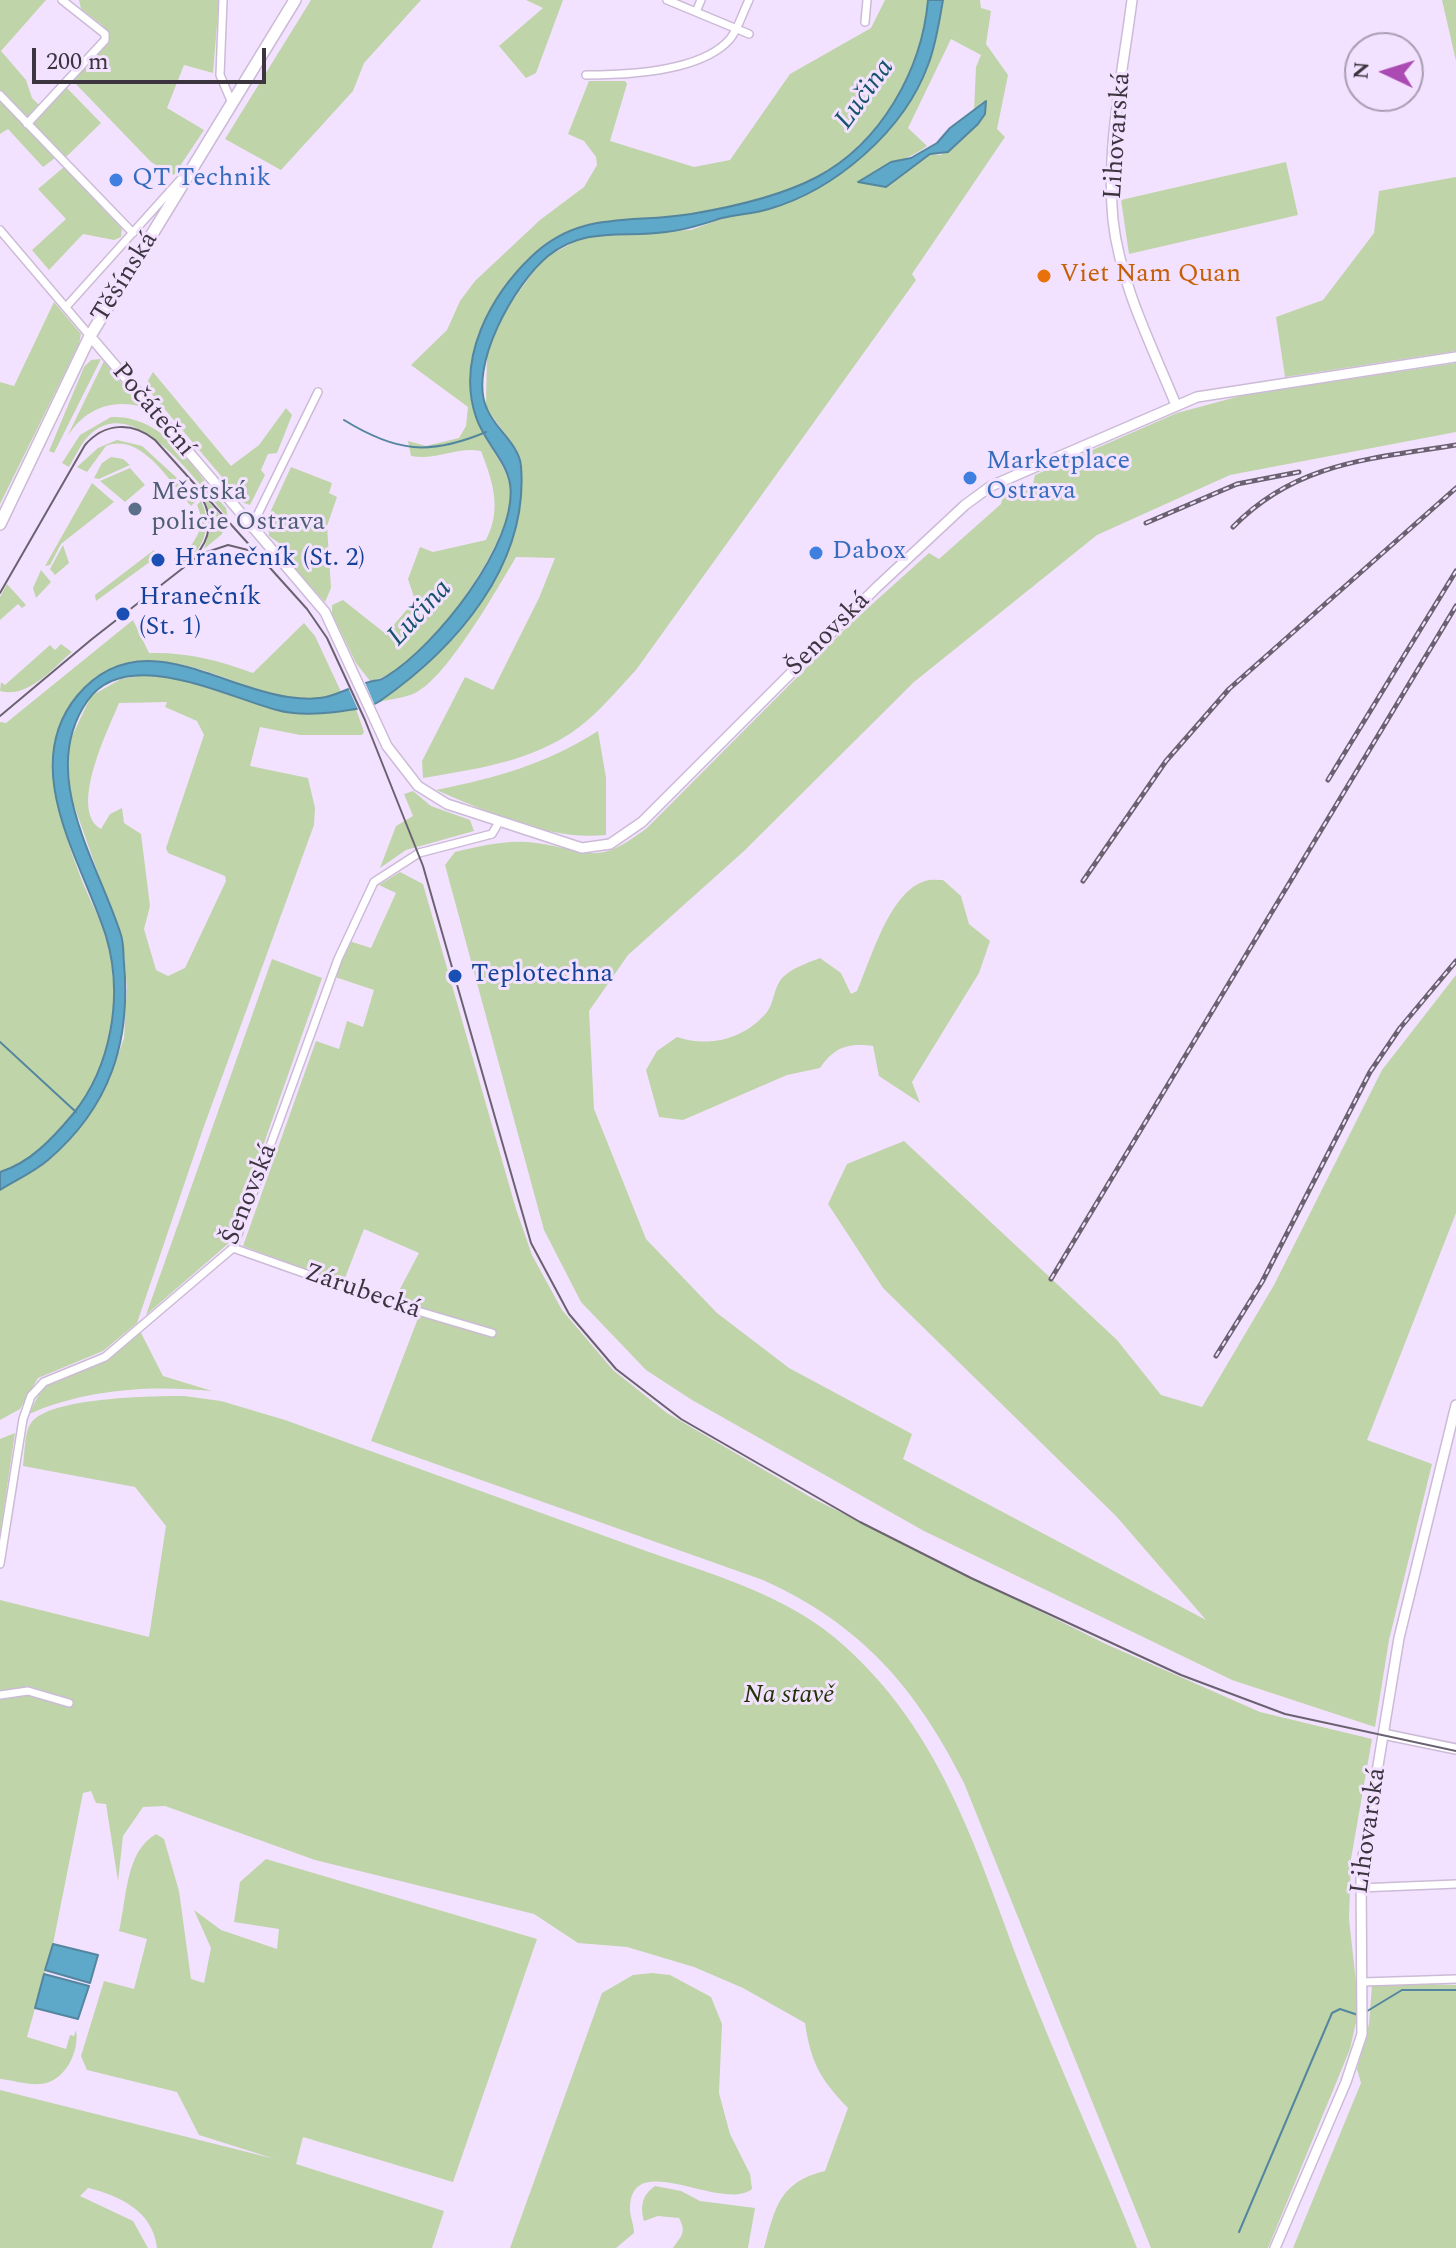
<!DOCTYPE html>
<html>
<head>
<meta charset="utf-8">
<style>
  body { margin:0 }
  #map { position:relative; width:1456px; height:2248px; overflow:hidden; background:#f3e2ff; font-family:Spectral,serif }
  canvas { display:block }
  .north { position:absolute; left:1344px; top:32px; width:80px; height:80px; box-sizing:border-box; background:#f3e2ff; border:2px solid #aa9db3; border-radius:50%; rotate:274deg; font-size:22px; font-weight:700; line-height:32px; text-align:center; color:#3c3540 }
  .north::after { content:''; display:block; margin:auto; width:28px; height:36px; background:#aa4ab2; clip-path:polygon(50% 0,100% 100%,50% 72%,0 100%) }
  .scale { position:absolute; left:32px; top:48px; width:234px; height:36px; box-sizing:border-box; border:4px solid #3c3540; border-top:0; padding-left:10px; font-size:24px; line-height:28px; white-space:nowrap; color:#3c3540; -webkit-text-stroke:6px #f3e2ff; paint-order:stroke }
</style>
</head>
<body>
<div id="map">
<canvas width="1456" height="2248"></canvas>
<div class="north">N</div>
<div class="scale">200 m</div>
</div>
<script>
const context = document.querySelector('canvas').getContext('2d');
context.lineJoin = 'round';
function paint(path, color) {
  context.fillStyle = color;
  context.fill(path, 'evenodd');
}
function strokePath(path, color, width, dash) {
  context.strokeStyle = color;
  context.lineWidth = width;
  context.lineCap = dash ? 'butt' : 'round';
  context.setLineDash(dash || []);
  context.stroke(path);
}
function drawText(font, color, halo, rows, align = 'center') {
  context.font = font + ' Spectral,serif';
  context.lineWidth = 6;
  context.setLineDash([]);
  context.textBaseline = 'middle';
  context.strokeStyle = halo;
  context.fillStyle = color;
  for (const [text, x, y, turn = 0] of rows) {
    context.save();
    context.translate(x, y);
    context.rotate((+turn || 0) * Math.PI / 180);
    context.textAlign = isNaN(turn) ? turn : align;
    if (halo) context.strokeText(text, 0, 0);
    context.fillText(text, 0, 0);
    context.restore();
  }
}
const green = new Path2D(`
  M0,0H46L1,51L26,80L32,98L40,106L27,118L0,90Z
  M79,0H219L213,73L184,65L167,108L204,130L174,175L151,162L72,80L108,34L102,25L81,9Z
  M311,0H421L364,63L353,91L281,170L225,139Z
  M526,0H563L536,73L526,78L499,46L543,8Z
  M885,0H928C922,70 883,137 822,174C785,197 732,208 690,214C624,223 565,210 519,270C480,321 454,372 485,436C494,455 511,473 511,496C509,546 421,675 370,681L356,663L332,614V605L343,600L386,634L415,600L408,579L420,547L433,552L486,540C502,509 493,482 481,451C458,446 436,461 411,456L408,441L426,446L459,438L466,426L468,407L411,365L447,330L460,301L475,281L540,220L584,187L597,165L596,157L584,141L568,134L589,81H625L627,84L610,141L694,167L730,160L790,74L871,28Z
  M943,0H980L981,8L991,11L986,44L1008,75L997,129L1005,137L912,274L916,280L636,670C621,686 606,704 589,719C543,760 482,768 423,778L422,761L465,677L493,690L539,598L555,558L516,557C497,589 447,678 415,693C405,698 390,699 379,702L453,639L477,608L506,559L521,502V465L517,450L486,408L487,351L499,320L531,275L546,257L588,235L691,230L724,218L768,209L838,175L883,135L909,99L928,66ZM951,39L981,55L976,67L974,112L981,103L985,114L978,124L941,155L930,154L886,187L858,182C880,165 906,162 927,146L908,128Z
  M1442,0H1456V61Z
  M66,87L101,123L66,157L33,123Z
  M0,101L55,158L43,167L8,129L0,134Z
  M1286,162L1298,215L1129,254L1121,200Z
  M64,167L122,229L121,237L114,240L83,234L49,270L32,250L66,219L38,189Z
  M1456,177V351L1285,377L1276,317L1323,300L1374,233L1379,191Z
  M54,302L81,334L79,344L0,504V382L14,386Z
  M101,359L54,453L49,451L84,367L91,360Z
  M104,361L140,406C109,399 84,410 67,437Z
  M1456,363V432L1230,475L1097,535L914,682L744,851L628,955L589,1011L594,1109L646,1239L717,1313L789,1368L912,1434L903,1459L1206,1620L1116,1516L883,1288L828,1204L847,1164L904,1141L1117,1340L1161,1395L1202,1407L1274,1285L1382,1070L1456,975V1213L1367,1440L1432,1464L1389,1640L1375,1727L1232,1680L924,1531L692,1400L646,1370L581,1302L544,1230L445,865L455,852C482,846 508,839 536,843C593,851 595,867 647,828L850,624L929,553L939,559L1001,504L1003,497L1033,484L1035,475L1177,413L1244,395Z
  M153,372L231,466L259,445L286,408L292,415L277,453L268,454L261,470L265,475L250,505L244,503L145,386Z
  M111,417C166,415 194,470 226,508L228,518C200,487 131,383 85,440C79,448 74,458 69,467L62,463L80,435Z
  M117,440L142,446L199,498L191,506C170,483 142,432 106,446L87,472L77,467L98,448Z
  M111,457L123,459L130,465L99,479L94,478L102,463Z
  M291,467L332,483L329,493L337,497L327,526L331,588L325,602L281,555L282,545L269,536L268,517Z
  M130,468L145,485L125,502L100,481Z
  M92,483L114,502L61,544L50,565L45,566Z
  M205,498L228,524L221,535L204,549L211,526Z
  M201,501C213,524 204,553 181,563C191,540 209,532 197,505Z
  M63,545L69,563L55,575L50,569Z
  M154,550L158,556L96,601L95,595Z
  M41,570L51,582L36,598L33,588Z
  M7,584L26,605L22,608L18,604L0,620V597Z
  M133,620L149,653C186,652 218,660 253,673L304,623L315,636L342,694C269,727 183,622 97,679C26,728 60,826 86,890C93,907 102,922 107,940C119,987 115,1046 93,1089C89,1098 81,1105 74,1112C55,1137 31,1163 0,1172V722L6,723Z
  M61,644L72,652C53,668 28,699 0,691L1,682L5,685L50,645L55,650Z
  M159,673L273,709L320,713L356,709L364,732L362,735H300L260,727L250,766L308,778L315,808L314,825L203,1129L137,1323L103,1351L38,1378L20,1409L0,1420V1190L46,1162L78,1130L110,1078L124,1038L127,988L123,944L69,791L67,747L91,696L121,679ZM167,702L165,707L197,721L204,735L166,848L168,853L225,876L226,881L185,968L168,976L156,970L144,929L150,906L141,834L124,823L122,808L110,814L101,829C68,810 108,730 119,703Z
  M598,731L606,778V835C548,841 489,812 436,790C496,778 546,764 598,731Z
  M413,791L431,806L470,820L474,831L406,850L380,868L396,826L413,816L404,794Z
  M400,872L423,884L516,1209L532,1255L562,1310L613,1370L667,1413L812,1498L1108,1645L1260,1712L1372,1739L1351,1859L1349,1919L1359,2009L1350,2049L1268,2248H1151L964,1783C917,1689 861,1624 763,1580L371,1441L420,1313L392,1304L419,1253L364,1229L343,1283L243,1246L316,1041L339,1049L347,1021L363,1027L374,990L335,977L349,941L371,948L396,893L379,885Z
  M943,880L961,896L969,924L990,941L979,973L912,1082L920,1103L879,1076L873,1046C847,1043 835,1047 820,1068L787,1075L683,1120L659,1117L646,1070L657,1051L677,1037C709,1048 745,1039 767,1012C774,1003 774,987 782,978C792,968 807,963 820,958L841,973L851,994L857,991C871,960 889,892 925,881C930,879 938,880 943,880Z
  M272,959L322,978L229,1243L146,1315Z
  M139,1329L163,1376L212,1391C151,1385 86,1389 29,1414L40,1392L35,1390L93,1363Z
  M184,1396L221,1401L285,1420C398,1461 511,1502 624,1543C693,1569 776,1589 834,1637C948,1732 980,1866 1033,1999C1066,2082 1104,2164 1137,2248H764C775,2208 779,2182 825,2171L848,2108C820,2079 811,2063 805,2023L743,1988L694,1967L627,1947L578,1943L534,1914L315,1860L165,1806L143,1807L123,1836L118,1881L106,1804L96,1803L91,1791L83,1793L53,1944L27,2037L66,2049L70,2035L74,2036L76,2030C80,2052 64,2083 40,2084C26,2085 13,2080 0,2079V1600L149,1637L166,1526L135,1487L23,1466C25,1454 24,1432 31,1423C49,1397 154,1396 184,1396Z
  M15,1433L0,1534V1439Z
  M156,1834L164,1839L179,1891L191,1979L204,1983L211,1948L194,1910L221,1930L277,1949L279,1929L234,1922L240,1882L266,1859L537,1939L453,2182L303,2137L296,2164L444,2211L432,2248H157C153,2211 120,2196 88,2188L80,2196L133,2221L148,2248H0V2090L275,2159L199,2135L177,2092L87,2070L81,2056L104,1981L134,1989L147,1939L119,1931C127,1898 125,1852 156,1834Z
  M652,1973L670,1975L711,1997L722,2024L719,2093L730,2134L750,2174L752,2189C722,2213 630,2147 630,2209C630,2217 634,2225 634,2233L616,2248H510L602,1993L633,1975Z
  M1398,1983L1456,1985V2248H1293L1361,2083L1357,2069L1369,2024L1372,1986Z
  M655,2186L681,2191L700,2201L755,2208L748,2248H673C681,2236 687,2233 679,2218L658,2216L644,2221C640,2206 642,2195 655,2186Z`);
const water = new Path2D(`
  M928,0H943C939,22 936,45 928,65C904,131 835,190 769,209C753,214 737,214 722,218C703,224 687,230 666,232C623,238 586,226 548,256C515,283 467,367 487,409C495,429 519,444 521,466C529,565 456,648 380,701C370,708 355,709 343,711C322,714 298,716 277,710C227,697 127,645 88,700C36,773 98,862 121,935C124,945 123,953 124,963C131,1042 110,1107 48,1160C34,1172 16,1180 0,1190V1172C30,1163 53,1138 73,1114C111,1067 124,996 106,936C84,865 17,769 77,696C139,622 217,687 288,697C332,703 333,692 369,682C382,678 376,683 387,676C435,647 519,542 510,484C506,460 483,440 476,417C456,358 491,295 532,256C580,210 631,224 691,214C733,207 779,197 817,177C881,143 922,70 928,0Z
  M986,101L985,114L978,124L948,152L930,154L886,187L858,182L891,162L911,158L937,143L950,128Z
  M53,1944L98,1955L90,1983L45,1970Z
  M44,1974L89,1986L78,2019L35,2008Z`);
const pier = new Path2D(`
  M364,680L376,708L359,712L348,687Z`);
const stream = new Path2D(`
  M344,420C396,452 429,456 486,432
  M0,1042L76,1112
  M1364,2013L1402,1990H1456
  M1239,2232L1332,2013L1340,2009L1358,2015`);
const minor = new Path2D(`
  M223,0L220,75L232,103
  M667,0L749,34
  M696,12L701,0
  M865,22L867,0
  M586,75C626,75 701,72 730,39C738,29 743,12 749,0
  M0,95L133,233
  M27,124L105,40V34L62,0
  M0,230L90,336
  M66,307L180,180
  M251,528L318,392
  M233,1248L377,1299L492,1333
  M0,1564L23,1419L31,1396L44,1382L105,1357L233,1248L338,959L374,882L419,853L492,834L499,822
  M0,1695L28,1691L69,1703
  M1359,1888L1456,1884
  M1363,1982L1456,1979`);
const tertiary = new Path2D(`
  M1132,0C1123,71 1106,148 1113,220C1120,284 1152,346 1176,405
  M90,336L325,612L387,746L418,786L447,804L582,848L610,844L642,822L876,588L965,505L991,486L1197,397L1456,357
  M1383,1734L1456,1749
  M1275,2248L1346,2082L1362,2034L1361,1869L1399,1638L1456,1405`);
const secondary = new Path2D(`
  M0,524L90,336L295,0`);
const tram = new Path2D(`
  M195,556C211,539 213,518 202,498
  M0,593L85,445C104,423 132,421 155,440L307,609L327,638L365,720L423,866L531,1243L569,1314L616,1369L681,1419L860,1522L971,1578L1181,1675L1285,1714L1456,1751
  M0,716L92,639L201,554L228,545L256,552`);
const rail = new Path2D(`
  M1146,523L1237,484L1299,472
  M1233,527C1296,462 1371,459 1456,445
  M1328,780L1456,571
  M1083,881L1166,761L1229,689L1456,488
  M1051,1279L1456,606
  M1216,1356L1262,1282L1370,1072L1400,1028L1456,961`);
const markers = [
  [116,180,8,"#3f7fe0"],
  [1044,276,8,"#e8710a"],
  [970,478,8,"#3f7fe0"],
  [135,509,8,"#5c6f8a"],
  [816,553,8,"#3f7fe0"],
  [158,560,8,"#1a4fb4"],
  [123,614,8,"#1a4fb4"],
  [455,976,8,"#1a4fb4"]
];
const streetNames = [
  ["Lihovarská",1119,136,-86],
  ["Těšínská",126,278,-58],
  ["Počáteční",152,411,50],
  ["Šenovská",829,635,-45],
  ["Šenovská",251,1195,-68],
  ["Zárubecká",362,1293,19],
  ["Lihovarská",1370,1831,-82]
];
const shopNames = [
  ["QT Technik",132,180],
  ["Marketplace",986,463],
  ["Ostrava",986,493],
  ["Dabox",832,553]
];
const foodNames = [
  ["Viet Nam Quan",1060,276]
];
const serviceNames = [
  ["Městská",151,494],
  ["policie Ostrava",151,524]
];
const transitNames = [
  ["Hranečník (St. 2)",174,560],
  ["Hranečník",139,599],
  ["(St. 1)",139,629],
  ["Teplotechna",471,976]
];
const parkNames = [
  ["Na stavě",789,1697]
];
const waterNames = [
  ["Lučina",866,95,-54],
  ["Lučina",421,614,-47]
];
paint(green, '#bfd4a8');
paint(water, '#5ea8c9');
strokePath(water, '#5486a0', 2);
paint(pier, '#f3e2ff');
strokePath(stream, '#5486a0', 2);
strokePath(minor, '#ccbbd7', 10);
strokePath(tertiary, '#ccbbd7', 12);
strokePath(secondary, '#ccbbd7', 14);
strokePath(minor, '#fff', 7);
strokePath(tertiary, '#fff', 9);
strokePath(secondary, '#fff', 11);
strokePath(tram, '#6b6271', 2);
strokePath(rail, '#6b6271', 5);
strokePath(rail, '#f3e2ff', 2, [6]);
for (const [x, y, r, color] of markers) {
  const dot = new Path2D();
  dot.arc(x, y, r, 0, 2 * Math.PI);
  context.fillStyle = color;
  context.fill(dot);
  strokePath(dot, '#f3e2ff', 3);
}
drawText('26px', '#3c3540', '#f3e2ff', streetNames);
drawText('26px', '#366cbe', '#f3e2ff', shopNames, 'left');
drawText('26px', '#c56008', '#f3e2ff', foodNames, 'left');
drawText('26px', '#4e5e75', '#f3e2ff', serviceNames, 'left');
drawText('26px', '#164399', '#f3e2ff', transitNames, 'left');
drawText('italic 26px', '#213305', '#f3e2ff', parkNames);
drawText('italic 28px', '#17536a', '#f3e2ff', waterNames);
</script>
</body>
</html>
